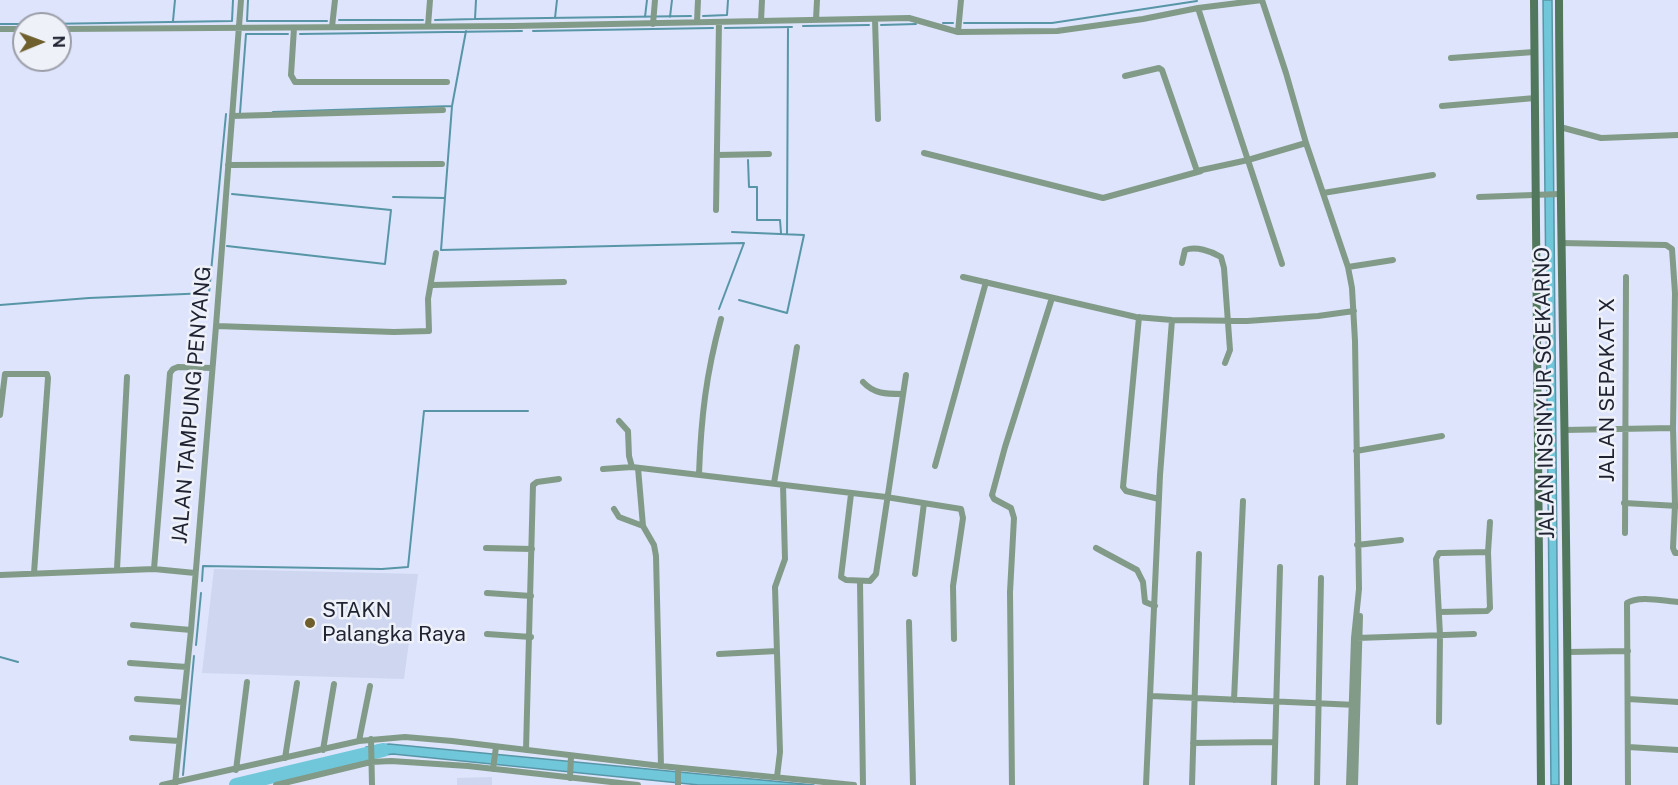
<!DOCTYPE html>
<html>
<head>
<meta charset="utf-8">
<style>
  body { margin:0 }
  #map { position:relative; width:1678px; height:785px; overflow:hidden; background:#dde4fb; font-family:"Public Sans",sans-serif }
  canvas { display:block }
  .north { position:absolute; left:12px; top:12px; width:60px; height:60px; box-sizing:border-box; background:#eff1f9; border:2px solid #9c9fa9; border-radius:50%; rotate:89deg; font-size:16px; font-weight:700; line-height:24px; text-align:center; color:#1f2331 }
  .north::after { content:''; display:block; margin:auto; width:21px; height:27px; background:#6e5f2d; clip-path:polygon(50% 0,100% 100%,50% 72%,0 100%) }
</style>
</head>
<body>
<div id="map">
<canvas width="1678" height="785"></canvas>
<div class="north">N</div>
</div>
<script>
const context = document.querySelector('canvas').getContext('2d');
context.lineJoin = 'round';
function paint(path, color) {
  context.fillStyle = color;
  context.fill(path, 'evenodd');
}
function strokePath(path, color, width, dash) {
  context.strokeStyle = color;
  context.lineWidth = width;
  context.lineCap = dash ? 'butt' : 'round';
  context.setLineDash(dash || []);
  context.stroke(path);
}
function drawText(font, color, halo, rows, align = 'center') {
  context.font = font + ' "Public Sans",sans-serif';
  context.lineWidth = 5;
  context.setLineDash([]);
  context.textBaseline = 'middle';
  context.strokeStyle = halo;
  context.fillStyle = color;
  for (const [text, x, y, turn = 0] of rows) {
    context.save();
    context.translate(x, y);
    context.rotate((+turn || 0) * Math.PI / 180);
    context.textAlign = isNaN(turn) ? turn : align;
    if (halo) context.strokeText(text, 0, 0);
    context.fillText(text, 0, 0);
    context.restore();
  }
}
const built = new Path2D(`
  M214,569L418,574L404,679L202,673Z
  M492,777V785H457V778Z`);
const water = new Path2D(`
  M1543,0H1552L1559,785H1551Z
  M389,744L814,785H699L393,754L367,757L366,747Z`);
const stream = new Path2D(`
  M248,0L247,21H327
  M703,16L727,15L728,0
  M645,17L647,0
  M670,17L672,0
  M555,18L557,0
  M475,19L691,16
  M339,20H423
  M435,20L475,19L476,0
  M173,21L175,0
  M943,23H953
  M964,23H1052L1197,1
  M0,24H24
  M45,24L232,21L233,0
  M881,25L916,24
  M803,26L869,25
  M725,28L792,27
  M466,31L452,106L441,250L744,243L719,309
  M533,31L713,28
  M300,34L522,31
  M273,112L452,106
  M240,113L246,34H288
  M748,160L749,187H757V220H780L781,233
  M393,197L445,198
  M732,232L804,235L787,313L739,300
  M787,234L788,27
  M227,246L385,264L391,210L232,194
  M0,305L89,298L209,293L226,114
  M202,581L203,566L382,569L408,567L424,411H528
  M196,645L201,593
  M0,657L18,662
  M183,775L194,656`);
const river = new Path2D(`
  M236,785L383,750`);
const street = new Path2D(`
  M1262,0L1286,73L1306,143L1348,267L1352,288L1355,341L1359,589L1354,638L1349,785
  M1198,8L1282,264
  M875,19L878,119
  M816,20L817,0
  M761,21L762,0
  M697,22L698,0
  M653,24L655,0
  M428,26L430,0
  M332,27L335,0
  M294,28L291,75L295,82H447
  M0,29H24
  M60,29L513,26L909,18L958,32L1057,31L1143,19L1198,8L1262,0
  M958,32L961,0
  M1451,58L1534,52
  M1125,76L1159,68L1162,70L1197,171L1248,160L1306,143
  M1442,106L1535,98
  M232,116L443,110
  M1560,127L1601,138L1678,135
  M924,153L1103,198L1201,171
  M717,155L769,154
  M228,165L442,164
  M1323,193L1433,175
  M1479,197L1560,194
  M716,210L719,22
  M1561,243L1666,245L1672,249L1675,293L1673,428
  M1182,263L1185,250C1196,246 1211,251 1221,257L1224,268L1230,350L1225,363
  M1348,267L1393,260
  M963,277L1136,317L1172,320L1247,321L1318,316L1354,311
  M432,285L564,282
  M1139,317L1123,487L1126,491L1159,499
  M216,326L394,332L429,331L428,299L436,253
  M863,382C874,394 886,394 902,394
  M0,415L5,374H47L48,378L34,573
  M619,421L628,431L629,456L632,467L886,497L961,509L963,518L953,586L954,639
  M1564,430L1673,428L1675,505L1673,548L1675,553H1678
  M1356,451L1442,436
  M935,466L986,282
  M638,468L643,526L654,545L656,556L661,766
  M603,469L632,467
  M699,474C701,418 706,374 721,319
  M774,483L797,347
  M851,494L841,577L846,580L870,581L876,574L906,375
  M1624,503L1678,506
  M614,509L619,517L643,526
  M1625,533L1626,277
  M1357,545L1401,540
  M486,548L532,549
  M1096,548L1137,570L1143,582L1145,602L1155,606
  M117,569L127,377
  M195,573L154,569L170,373L173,369L178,367L212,368
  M915,574L924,503
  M0,575L154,569
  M860,582L863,785
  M487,593L531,596
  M1439,612L1487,611L1490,608L1488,552L1490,522
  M909,622L913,785
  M133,625L191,630
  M487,634L531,637
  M1357,638L1474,634
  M1568,652L1628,651
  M719,654L777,651
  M130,663L187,667
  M1151,696L1357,705
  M137,699L182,702
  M1628,699L1678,702
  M1234,700L1243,501
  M1439,722L1440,635L1436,559L1439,553H1442L1488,552
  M132,738L179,741
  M371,739L372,785
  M359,741L370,686
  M1193,743L1275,742
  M1628,747L1678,750
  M323,750L334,684
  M526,750L533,485L537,482L559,479
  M285,758L297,683
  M493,769L496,747
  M236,770L247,682
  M777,777L780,752L775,587L785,559L783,485
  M570,778L571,756
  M162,785L359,741L405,737L452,741L661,766L854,785
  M175,785L191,630L216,326L241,0
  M276,785L371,762L391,761L468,766L638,785
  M678,785V768
  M1012,785L1010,592L1014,518L1011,508L994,499L992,495L1005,447L1052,298
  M1146,785L1160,475L1172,320
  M1192,785L1199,554
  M1274,785L1280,567
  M1317,785L1321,578
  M1355,785L1360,616
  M1628,785L1627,603C1638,595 1664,601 1678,602`);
const secondary = new Path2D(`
  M1534,0L1541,785
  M1559,0C1560,262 1568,523 1568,785`);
const markers = [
  [310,623,6,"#6e5f2d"]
];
const streetNames = [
  ["JALAN SEPAKAT X",1608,390,-90],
  ["JALAN INSINYUR SOEKARNO",1545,393,-91],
  ["JALAN TAMPUNG PENYANG",192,405,-85]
];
const poiNames = [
  ["STAKN",322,611],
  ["Palangka Raya",322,635]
];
paint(built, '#ced6f0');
paint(water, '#70c7da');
strokePath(water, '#5896a7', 1.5);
strokePath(stream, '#5896a7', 2);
strokePath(river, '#70c7da', 14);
strokePath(street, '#829b88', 6);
strokePath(secondary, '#51775d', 8);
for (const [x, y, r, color] of markers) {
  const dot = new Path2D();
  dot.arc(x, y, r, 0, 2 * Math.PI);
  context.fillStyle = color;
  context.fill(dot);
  strokePath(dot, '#eff1f9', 2);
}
drawText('21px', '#1f2331', '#eff1f9', streetNames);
drawText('21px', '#1f2331', '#eff1f9', poiNames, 'left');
</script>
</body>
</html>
